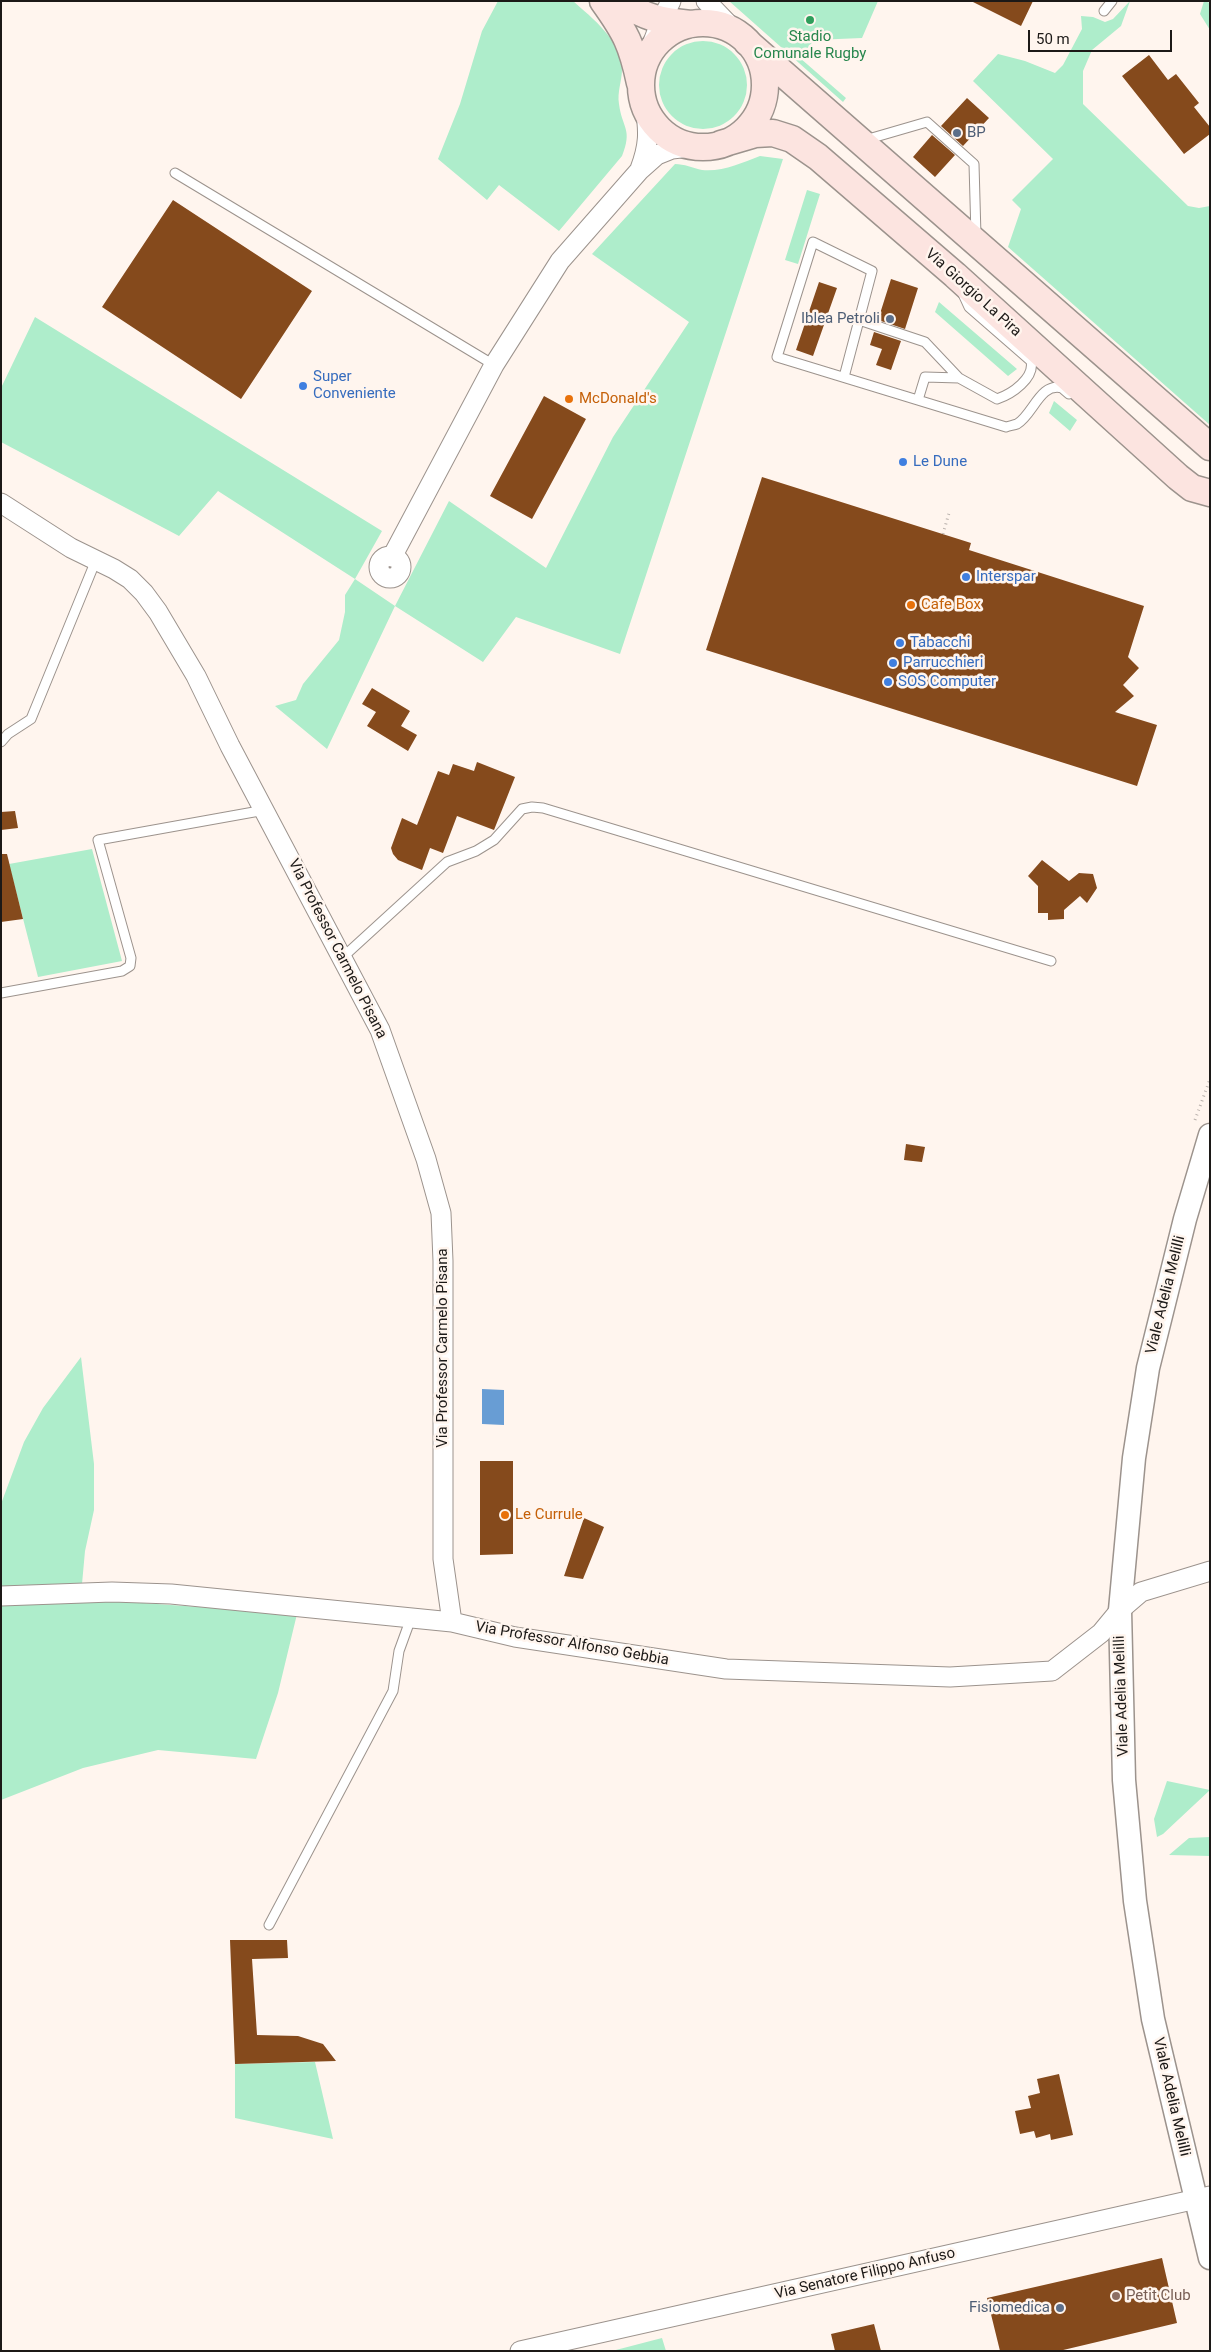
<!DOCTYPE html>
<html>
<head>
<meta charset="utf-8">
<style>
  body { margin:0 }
  #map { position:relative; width:1211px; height:2352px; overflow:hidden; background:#fff5ee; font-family:Roboto,sans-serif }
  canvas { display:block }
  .frame { position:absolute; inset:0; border:2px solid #1c1917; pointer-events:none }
  .scale { position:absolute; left:1028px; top:30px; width:144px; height:22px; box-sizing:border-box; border:2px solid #1c1917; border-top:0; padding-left:6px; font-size:15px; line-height:18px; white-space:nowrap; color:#1c1917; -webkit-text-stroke:4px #fff5ee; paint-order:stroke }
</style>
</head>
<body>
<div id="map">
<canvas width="1211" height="2352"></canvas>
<div class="frame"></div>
<div class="scale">50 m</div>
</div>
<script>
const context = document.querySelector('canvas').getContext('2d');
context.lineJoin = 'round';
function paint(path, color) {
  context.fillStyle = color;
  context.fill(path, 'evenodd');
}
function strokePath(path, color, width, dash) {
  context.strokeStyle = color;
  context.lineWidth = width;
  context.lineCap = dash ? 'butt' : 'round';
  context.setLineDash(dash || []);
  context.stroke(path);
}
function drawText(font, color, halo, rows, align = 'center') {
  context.font = font + ' Roboto,sans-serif';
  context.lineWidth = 5;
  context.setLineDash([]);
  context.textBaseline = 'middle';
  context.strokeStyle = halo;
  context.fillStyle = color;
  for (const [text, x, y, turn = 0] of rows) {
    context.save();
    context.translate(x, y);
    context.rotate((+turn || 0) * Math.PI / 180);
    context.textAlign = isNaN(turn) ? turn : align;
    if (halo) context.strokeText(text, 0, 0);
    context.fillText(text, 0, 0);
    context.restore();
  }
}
const green = new Path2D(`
  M498,1H573C592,18 622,41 622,69C622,81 617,92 619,104C622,128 633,129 622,156L559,231L499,185L487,200L438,159L460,104L482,31Z
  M729,1H878L862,38L814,40L800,58L846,98L843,102Z
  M1130,1L1121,26L1092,50L1083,71V104L1188,206L1199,208L1210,206V425L1008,247L1021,209L1012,200L1053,159L973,81L998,54L1025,61L1055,73L1063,65L1082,29L1081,16L1093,17L1105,22L1113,19Z
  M1204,1L1210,3V30L1200,14Z
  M659 85a44 44 0 1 1 88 0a44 44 0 1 1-88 0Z
  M760,156L783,159L620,654L516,617L483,662L395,606L327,749L275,706L296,700L303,684L339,640L345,612V595L355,579L218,491L179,536L1,442V388L35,317L382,531L355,579L395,606L449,501L546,568L613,437L689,322L592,254L675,164C684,164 693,168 702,170C723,172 741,163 760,156Z
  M807,190L820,194L798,264L785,260Z
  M939,302L1017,369L1008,376L935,312Z
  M1054,401L1077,420L1070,431L1049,413Z
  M92,849L122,961L38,977L9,864Z
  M81,1357L94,1464V1510L85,1551L82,1584L1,1587V1504L24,1442L43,1408Z
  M42,1600L129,1602L297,1614L278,1693L256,1759L158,1750L83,1768L1,1800V1602Z
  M1167,1781L1210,1790L1163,1834L1157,1837L1154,1819Z
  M1210,1837V1856L1169,1855L1189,1838Z
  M315,2062L333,2139L235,2118V2064Z
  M662,2338L666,2351H612Z`);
const water = new Path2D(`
  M482,1389L504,1390V1425L482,1424Z`);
const building = new Path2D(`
  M971,1H1033L1021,26Z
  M1149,55L1168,80L1176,74L1199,103L1194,107L1210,127V134L1184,154L1122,76Z
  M967,98L989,118L963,146L941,126Z
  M932,135L955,155L935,177L913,157Z
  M173,200L312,291L241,399L102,307Z
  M891,279L918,288L905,329L878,320Z
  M819,282L837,288L813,356L796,350Z
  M874,332L901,341L891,370L876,365L882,349L870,345Z
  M544,396L586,419L532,519L490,496Z
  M762,477L971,543L969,550L1144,606L1128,657L1139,668L1123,685L1134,696L1115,712L1157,725L1137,786L706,650Z
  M372,688L410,711L401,726L417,735L408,751L367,726L376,712L362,704Z
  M477,762L515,777L494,830L457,816L443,853L430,848L422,870L398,860L393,854L391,848L402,818L417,825L438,771L449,775L453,764L474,771Z
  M15,811L18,828L1,830V812Z
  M1,854H7L23,919L1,922Z
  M1042,860L1069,881L1079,873L1093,874L1097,888L1087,903L1080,896L1064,910V919L1048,920V913H1038V886L1028,876Z
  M906,1144L925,1147L922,1162L904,1160Z
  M480,1461H513V1554L480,1555Z
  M584,1518L604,1527L583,1579L564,1576Z
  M230,1940H287L288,1958L252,1959L257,2035L298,2036L323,2044L336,2061L235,2064Z
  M1059,2074L1073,2135L1051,2140L1050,2134L1036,2138L1034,2131L1020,2134L1015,2111L1031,2108L1028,2096L1040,2093L1037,2079Z
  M1162,2258L1177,2323L1059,2351H1000L987,2298Z
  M874,2324L881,2351H835L831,2334Z`);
const path = new Path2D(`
  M943,534L949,513
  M1195,1120L1210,1079`);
const service = new Path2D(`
  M1104,11L1112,1
  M865,140L927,122L974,164L976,236
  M175,173L494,365
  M859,320L925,342L959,378L997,399C1012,394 1035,378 1031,361L969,307L963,294
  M844,377L872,271L813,242L777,357L1006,427C1009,426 1014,425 1017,424C1033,415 1040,382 1062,388L1069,394
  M918,400L925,377L959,378
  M1,742L8,734L31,719L96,560
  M342,958L447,862L476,851L494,840L522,809L532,807L543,808L1051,961
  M1,993L122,971L130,966L131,958L98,840L265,810
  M269,1925L393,1691L399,1651L411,1618`);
const minor = new Path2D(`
  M706,1L736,32
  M646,60L661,21L671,1
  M640,169C649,145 649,132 645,107
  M1,503L71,548L114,569L130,579L144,593L158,612L196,676L230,746L380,1030L426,1159L441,1213L443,1261V1559L452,1622
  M379 567a11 11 0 1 1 22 0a11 11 0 1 1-22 0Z
  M392,557L494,365L560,261L639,171L657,155L672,149L698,146
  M1,1596L112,1592L171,1594L452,1622L515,1637L726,1669L950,1677L1052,1671L1101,1633L1120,1610L1141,1592L1210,1571
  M520,2351L1210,2196`);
const tertiary = new Path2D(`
  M1210,1135L1185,1219L1148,1368L1134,1458L1120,1610L1124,1780L1135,1901L1153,2019L1210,2258`);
const secondary = new Path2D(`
  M603,1C626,33 632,45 640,83
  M619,1C646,18 660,21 691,24
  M641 85a62 62 0 1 1 124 0a62 62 0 1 1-124 0Z
  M747,42L1210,447
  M721,144L755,134L773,133L792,139L818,157L955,275L1178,477L1192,488L1210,493`);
const markers = [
  [810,20,5,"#2e9e5b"],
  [957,133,5,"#5c6f8a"],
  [890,319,5,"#5c6f8a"],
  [303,386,5,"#3f7fe0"],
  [569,399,5,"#e8710a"],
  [903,462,5,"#3f7fe0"],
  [966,577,5,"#3f7fe0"],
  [911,605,5,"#e8710a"],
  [900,643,5,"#3f7fe0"],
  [893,663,5,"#3f7fe0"],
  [888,682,5,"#3f7fe0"],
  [505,1515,5,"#e8710a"],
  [1116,2296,5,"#8d6e63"],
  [1060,2308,5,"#5c6f8a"]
];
const leisureNames = [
  ["Stadio",810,37],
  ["Comunale Rugby",810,54]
];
const serviceNames = [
  ["BP",967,133,"left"],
  ["Iblea Petroli",880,319],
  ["Fisiomedica",1050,2308]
];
const streetNames = [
  ["Via Giorgio La Pira",973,293,42],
  ["Via Professor Carmelo Pisana",337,949,63],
  ["Viale Adelia Melilli",1166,1295,-76],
  ["Via Professor Carmelo Pisana",443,1348,-90],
  ["Via Professor Alfonso Gebbia",572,1644,10],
  ["Viale Adelia Melilli",1122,1696,-92],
  ["Viale Adelia Melilli",1171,2097,77],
  ["Via Senatore Filippo Anfuso",865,2274,-13]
];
const shopNames = [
  ["Super",313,377],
  ["Conveniente",313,394],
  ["Le Dune",913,462],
  ["Interspar",976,577],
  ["Tabacchi",910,643],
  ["Parrucchieri",903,663],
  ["SOS Computer",898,682]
];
const foodNames = [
  ["McDonald's",579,399],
  ["Cafe Box",921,605],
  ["Le Currule",515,1515]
];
const educationNames = [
  ["Petit Club",1126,2296]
];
paint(green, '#aeedcb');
paint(water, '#689dd4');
paint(building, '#854a1c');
strokePath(service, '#9c938d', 11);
strokePath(minor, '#9c938d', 21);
strokePath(tertiary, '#9c938d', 25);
strokePath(secondary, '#9c938d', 29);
strokePath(path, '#b9b1ac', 3, [1, 4]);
strokePath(service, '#fff', 9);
strokePath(minor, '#fff', 19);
strokePath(tertiary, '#fff', 22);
strokePath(secondary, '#fce4e0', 26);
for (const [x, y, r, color] of markers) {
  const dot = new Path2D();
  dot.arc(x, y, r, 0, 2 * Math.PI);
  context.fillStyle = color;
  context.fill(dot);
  strokePath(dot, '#fff5ee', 2);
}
drawText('15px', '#27864d', '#fff5ee', leisureNames);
drawText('15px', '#4e5e75', '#fff5ee', serviceNames, 'right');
drawText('15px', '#1c1917', '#fff5ee', streetNames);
drawText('15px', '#366cbe', '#fff5ee', shopNames, 'left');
drawText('15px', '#c56008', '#fff5ee', foodNames, 'left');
drawText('15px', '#785e54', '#fff5ee', educationNames, 'left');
</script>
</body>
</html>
